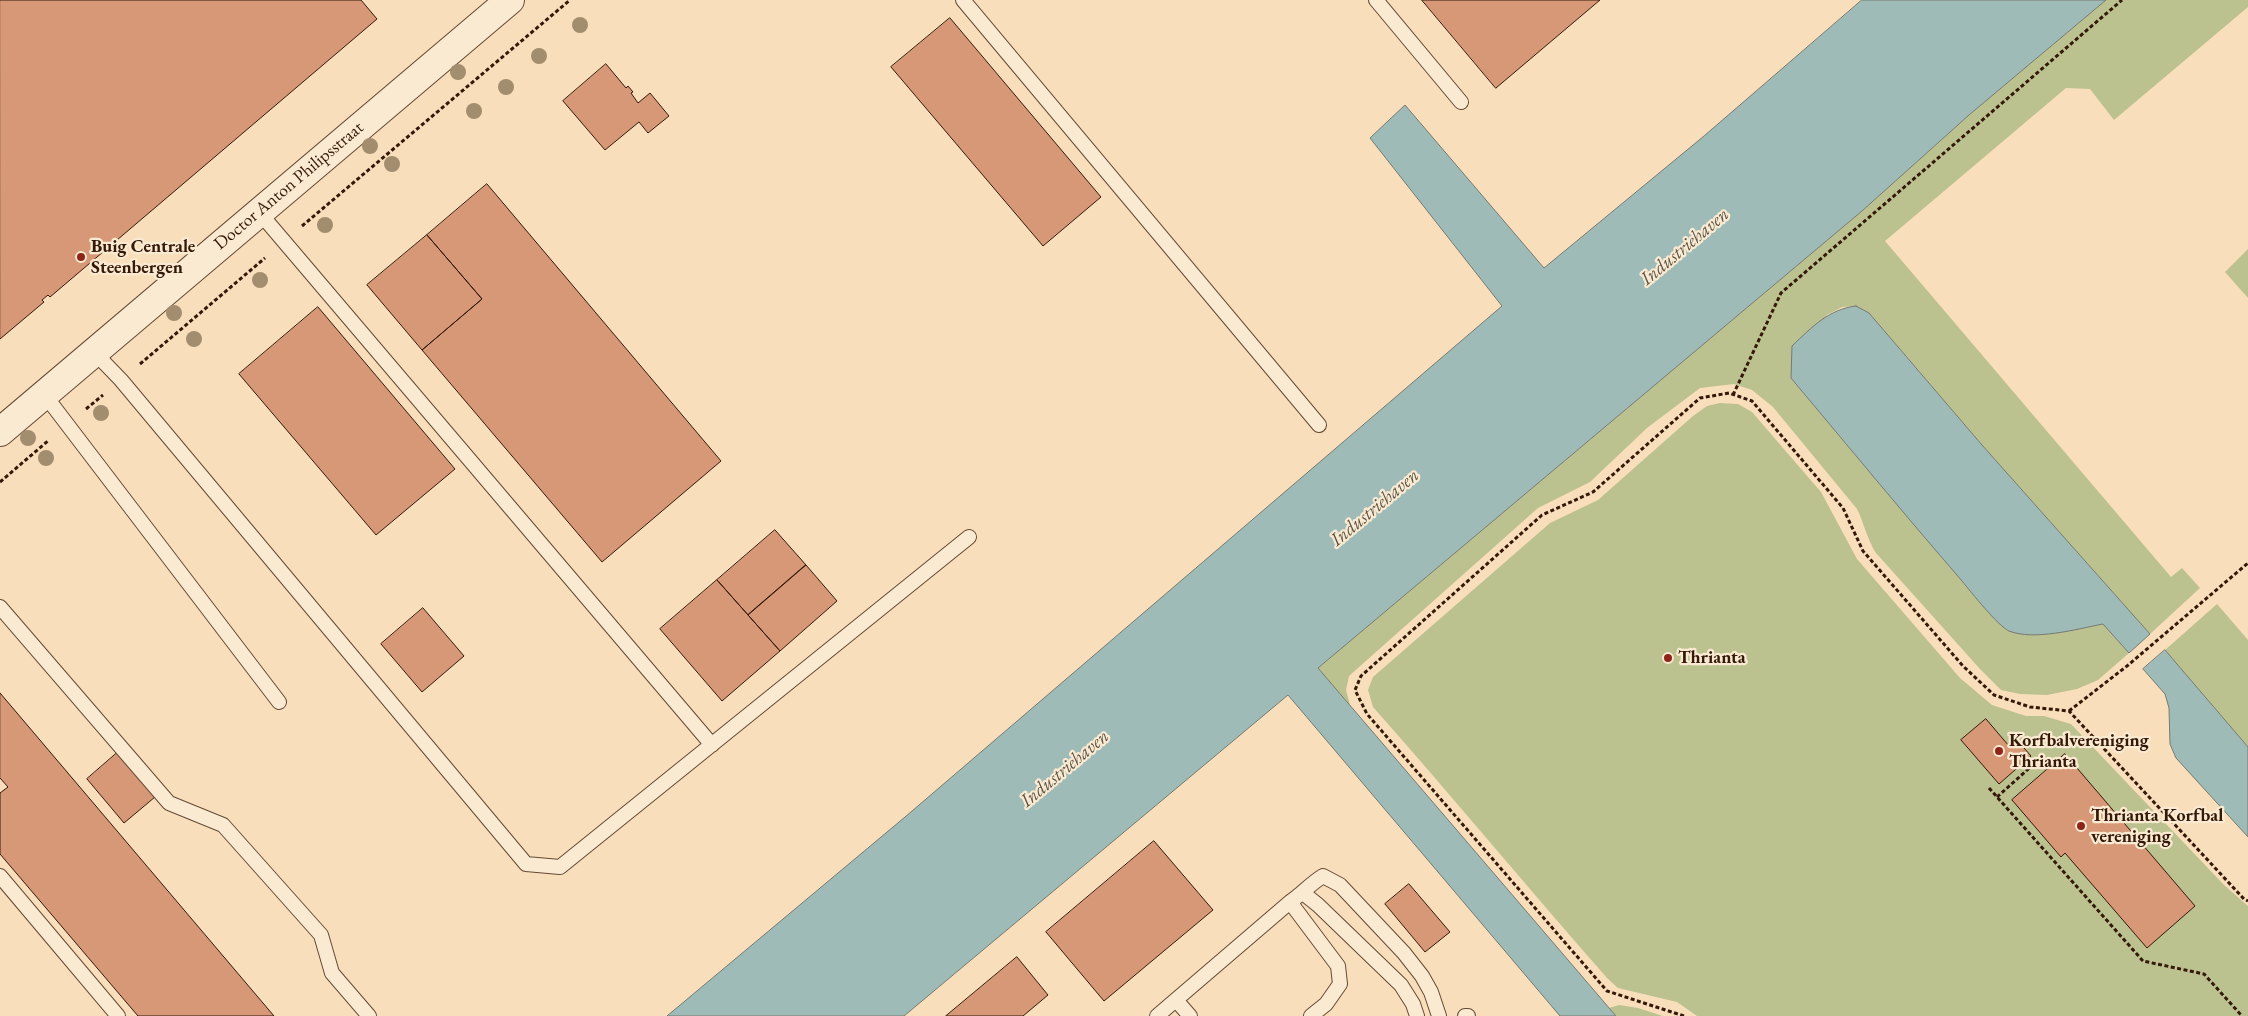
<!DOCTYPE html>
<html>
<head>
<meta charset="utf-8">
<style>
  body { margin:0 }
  canvas { display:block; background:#f8deba }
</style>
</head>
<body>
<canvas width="2248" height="1016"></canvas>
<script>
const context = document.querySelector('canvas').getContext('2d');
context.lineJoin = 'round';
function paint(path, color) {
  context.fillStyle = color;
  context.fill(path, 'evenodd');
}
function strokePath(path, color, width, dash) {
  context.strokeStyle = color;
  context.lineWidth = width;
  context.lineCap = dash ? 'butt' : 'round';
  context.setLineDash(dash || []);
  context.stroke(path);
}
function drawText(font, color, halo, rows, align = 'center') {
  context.font = font + ' "EB Garamond",serif';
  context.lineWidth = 4.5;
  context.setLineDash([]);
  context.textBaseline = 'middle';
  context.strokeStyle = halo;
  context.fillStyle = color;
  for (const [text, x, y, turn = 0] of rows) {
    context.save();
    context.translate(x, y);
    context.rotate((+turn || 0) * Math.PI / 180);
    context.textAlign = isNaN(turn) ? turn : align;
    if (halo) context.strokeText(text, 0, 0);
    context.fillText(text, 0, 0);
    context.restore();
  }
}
const green = new Path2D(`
  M2106,0H2248V7L2114,120L2090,89L2066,88L1885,241L2171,577L2182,568L2200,588L2150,634L1982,445L1869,313L1856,306L1842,307L1827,315L1791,378L1915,526L1990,613L2008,631L2059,632L2103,624L2129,653L2098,680L2077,689L2047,695L2020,694L2001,690L1980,669L1876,553C1867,539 1864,523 1857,509L1773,407L1752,390L1734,384L1700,388L1647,428L1590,482L1538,508L1349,676L1346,690L1350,705L1318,668L1862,211L1969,115Z
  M2248,249V298L2225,272Z
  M1720,403L1738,404L1752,412L1821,492L1857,559L1960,678L1992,705L2026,716H2044L2071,724L2224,885L2248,906V1016H1697L1677,1002L1618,988L1607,978C1528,888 1452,796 1373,707L1368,690L1373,677L1550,523L1598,500L1693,416L1707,406Z
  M2217,604L2248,640V747L2165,650Z
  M1619,1005L1638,1008L1663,1016H1616L1609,1008Z`);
const water = new Path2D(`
  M1862,0H2106L1969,115L1862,211L1318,668L1616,1016H1560L1288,695L904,1016H667L905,817L1502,306L1370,138L1405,105L1544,268L1704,136Z
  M1856,306L1869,313L1982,445L2150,634L2129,653L2103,624C2077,629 2034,641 2009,631C1998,626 1971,592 1962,581C1904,514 1848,446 1791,378L1792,346C1812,327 1829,309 1856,306Z
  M2165,650L2248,747V837L2176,758L2170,744L2169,708L2165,694L2143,669Z`);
const building = new Path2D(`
  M0,0H361L377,19L50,297L48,295L42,300L44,302L0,339Z
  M1422,0H1600L1496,88Z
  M950,18L1101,197L1043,246L891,67Z
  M606,64L626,88L628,86L633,92L631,93L638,103L650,93L669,116L648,133L639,122L605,150L563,101Z
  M487,184L721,461L602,562L422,350L482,299L427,235Z
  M427,235L482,299L422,350L367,285Z
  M318,307L455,469L376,535L239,374Z
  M775,530L806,565L748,615L717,580Z
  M806,565L837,601L780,651L748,615Z
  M717,580L780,651L722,701L660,629Z
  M423,608L464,656L422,692L381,644Z
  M0,693L17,713L274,1016H138L0,854V793L8,787L0,778Z
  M1986,719L2009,746L2017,740L2031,756L1999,784L1961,740Z
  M117,753L155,797L124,823L87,779Z
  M2065,754L2195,906L2147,948L2065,853L2061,857L2012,800Z
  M1154,841L1213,910L1104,1001L1046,932Z
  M1409,884L1450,932L1425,952L1385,904Z
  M1017,957L1048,995L1023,1016H946Z`);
const path = new Path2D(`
  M302,226L570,0
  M140,364L265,258
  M1733,395L1781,293L2122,0
  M86,409L103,395
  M0,482L49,440
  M2069,711L2127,666L2248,563
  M1989,788L2143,961L2204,974L2242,1016
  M1997,797L2035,763
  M1684,1016L1607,991L1367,714L1355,690L1361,676L1542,515L1593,492L1700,398L1729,393L1752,401L1843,508L1863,551L1963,666L1994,695L2030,707L2069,711L2244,899L2248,901`);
const lane = new Path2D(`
  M963,0L1319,425
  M1376,0L1461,102
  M259,212L712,745
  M94,352L121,380L526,864L560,867L969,537
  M44,394L279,702
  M0,607L169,803L223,825L321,935L332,973L369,1016
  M0,876L118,1016
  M1303,893L1318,905L1401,985L1413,1004L1417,1016
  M1290,902C1302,894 1310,884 1323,876L1340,885L1404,953L1422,976L1431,992L1439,1016
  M1176,1000L1190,1016
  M1157,1016L1290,902L1338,966L1340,984L1326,1004L1311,1016
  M1465,1016H1468`);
const street = new Path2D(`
  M0,432L510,0`);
const trees = [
  [580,25],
  [539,56],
  [458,72],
  [506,87],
  [474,111],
  [370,146],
  [392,164],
  [325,225],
  [260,280],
  [174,313],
  [194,339],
  [101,413],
  [28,438],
  [46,458]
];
const markers = [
  [81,257,5,"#8f2418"],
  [1668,658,5,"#8f2418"],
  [1999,751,5,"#8f2418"],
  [2081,826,5,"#8f2418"]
];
const streetNames = [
  ["Doctor Anton Philipsstraat",289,186,-40]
];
const poiNames = [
  ["Buig Centrale",91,247],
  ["Steenbergen",91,268],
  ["Thrianta",1678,658],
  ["Korfbalvereniging",2009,741],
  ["Thrianta",2009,762],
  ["Thrianta Korfbal",2091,816],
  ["vereniging",2091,837]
];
const waterNames = [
  ["Industriehaven",1685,247,-40],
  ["Industriehaven",1375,508,-40],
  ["Industriehaven",1065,769,-40]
];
paint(green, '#bcc190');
paint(water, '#9fbbb7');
strokePath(water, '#747a71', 1);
paint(building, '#d79878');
strokePath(building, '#341909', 1);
strokePath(lane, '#654a35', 16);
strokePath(street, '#654a35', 30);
strokePath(path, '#341909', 3, [4, 2.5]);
strokePath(lane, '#faead2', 14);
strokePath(street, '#faead2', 28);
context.fillStyle = '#a38d6f';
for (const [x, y] of trees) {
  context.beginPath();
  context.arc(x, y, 8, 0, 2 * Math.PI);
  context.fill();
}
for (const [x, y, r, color] of markers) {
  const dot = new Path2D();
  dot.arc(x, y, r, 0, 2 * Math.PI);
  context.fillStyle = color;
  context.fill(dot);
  strokePath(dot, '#faead2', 2);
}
drawText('18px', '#341909', '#faead2', streetNames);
drawText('bold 18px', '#341909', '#faead2', poiNames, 'left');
drawText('italic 19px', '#595246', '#faead2', waterNames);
</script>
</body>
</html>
